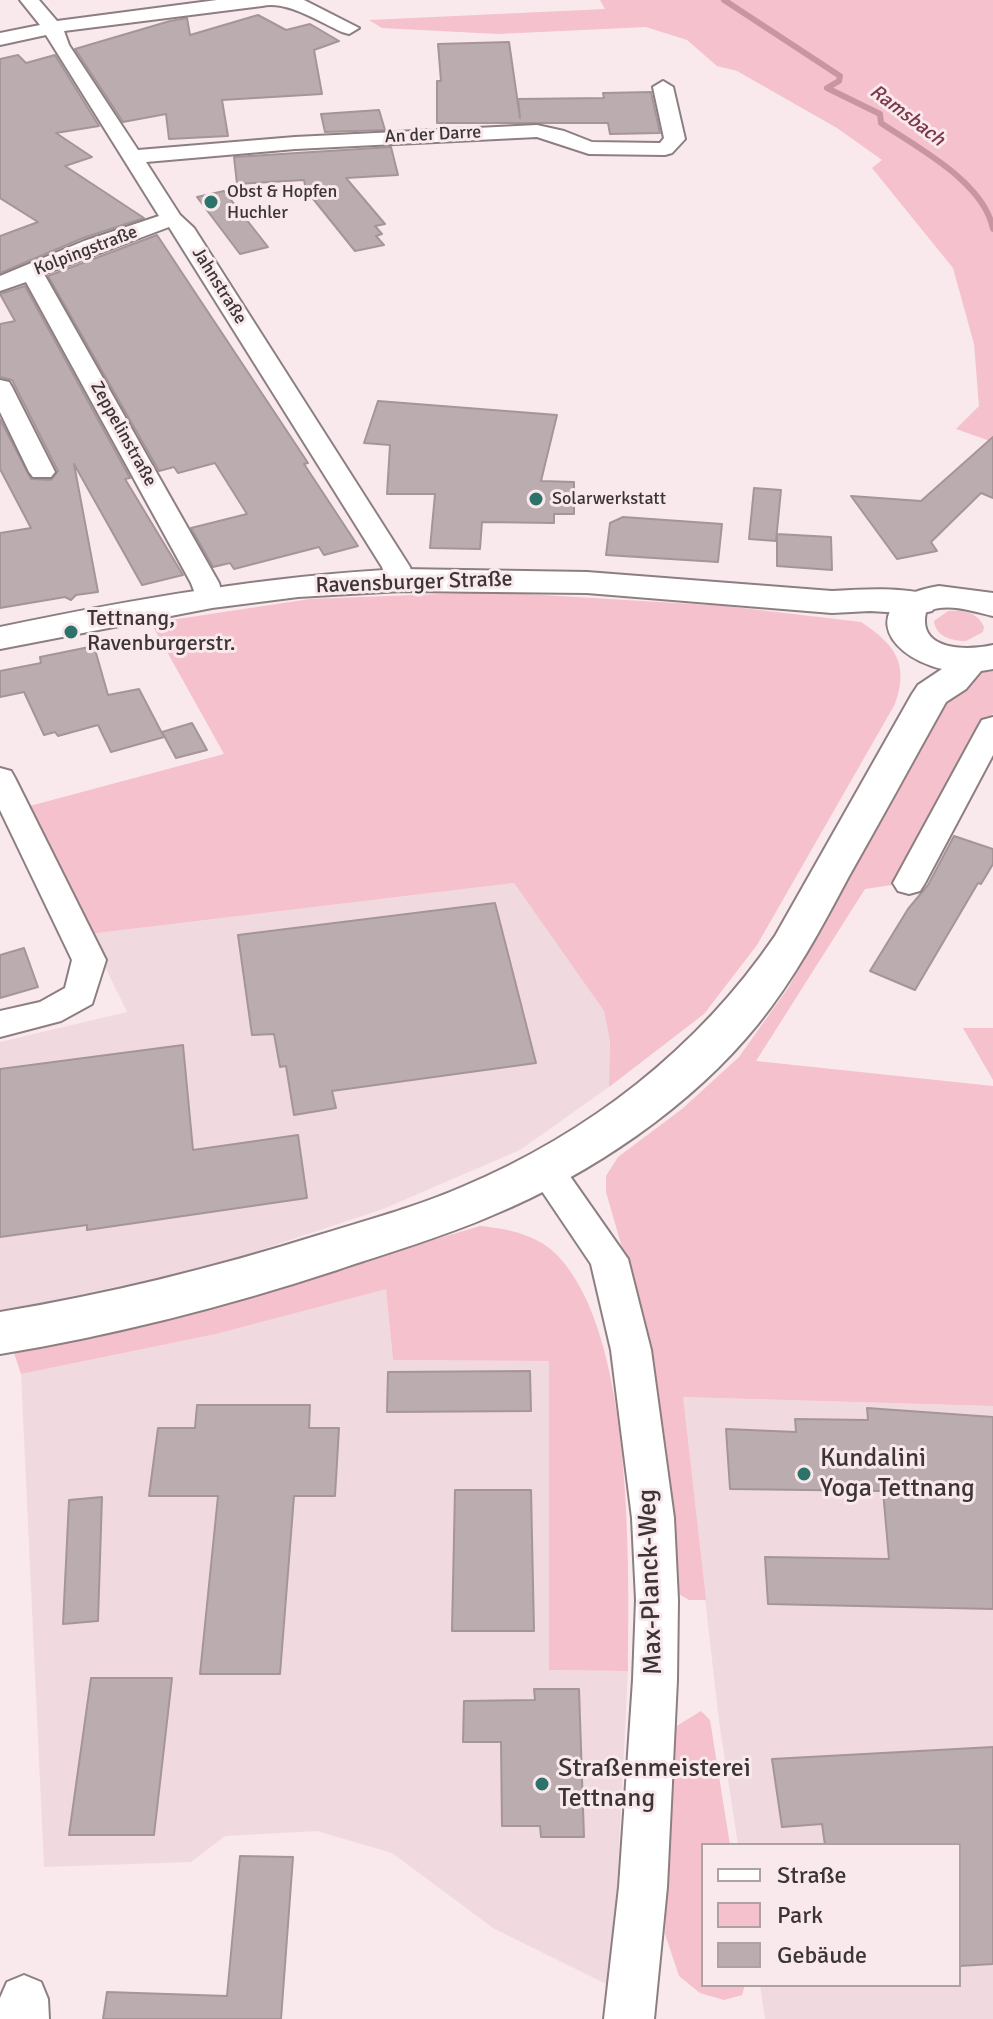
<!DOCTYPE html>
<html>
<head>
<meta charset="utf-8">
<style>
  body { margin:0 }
  #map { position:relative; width:993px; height:2019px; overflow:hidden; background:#f9e9ec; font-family:Signika,sans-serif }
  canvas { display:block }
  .legend { position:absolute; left:701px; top:1843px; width:260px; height:144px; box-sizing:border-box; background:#f9e9ec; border:2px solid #ada1a4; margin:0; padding:10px 14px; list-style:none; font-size:24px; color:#3b3537 }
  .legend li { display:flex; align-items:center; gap:16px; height:40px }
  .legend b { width:40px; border:2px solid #ada1a4 }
</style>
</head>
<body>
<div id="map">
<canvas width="993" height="2019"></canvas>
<ul class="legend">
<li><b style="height:10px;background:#fff"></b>Straße</li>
<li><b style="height:22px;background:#f4c1cc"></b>Park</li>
<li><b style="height:22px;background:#bbacaf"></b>Gebäude</li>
</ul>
</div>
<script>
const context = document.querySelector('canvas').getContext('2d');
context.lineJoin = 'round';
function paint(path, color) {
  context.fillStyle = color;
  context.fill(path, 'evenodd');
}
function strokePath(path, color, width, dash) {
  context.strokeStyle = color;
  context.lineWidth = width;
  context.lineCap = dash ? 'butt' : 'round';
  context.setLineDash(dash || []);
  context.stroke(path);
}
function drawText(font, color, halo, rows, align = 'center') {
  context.font = font + ' Signika,sans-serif';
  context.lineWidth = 6;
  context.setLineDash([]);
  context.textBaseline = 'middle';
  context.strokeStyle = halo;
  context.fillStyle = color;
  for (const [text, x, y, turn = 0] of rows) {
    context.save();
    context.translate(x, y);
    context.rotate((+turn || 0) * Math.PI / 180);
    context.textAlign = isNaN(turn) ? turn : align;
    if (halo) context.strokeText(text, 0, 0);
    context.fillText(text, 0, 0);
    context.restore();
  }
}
const built = new Path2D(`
  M514,883L604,1011L610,1042L609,1087L520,1150L383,1209L215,1265L0,1312V1042L127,1012L89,934Z
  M386,1288L393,1360L549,1361V1670L628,1671L612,1987L493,1928L392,1853L317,1831L225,1836L191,1862L44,1867L21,1374L216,1334Z
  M682,1397L993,1406V2019H765L760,1985H959V1845H738L719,1721Z`);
const green = new Path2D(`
  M600,0H993V442L956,429L979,406L974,344L953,268L872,168L882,160L837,128L737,71L717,66L687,40L646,27L498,34L382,28L369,20L605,9Z
  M493,592L725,606L861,622C896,645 909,664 895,704L757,945L704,1014L609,1087L610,1042L604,1011L514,883L89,934L26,807L224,754L151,623L310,599Z
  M948,611C964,610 978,612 984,627L983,632L966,641C952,641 936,637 934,621Z
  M993,662V713L905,883L865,889L756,1061L993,1086V1406L683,1397L706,1600H689L677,1593L658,1393L640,1310L606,1192V1176L618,1157L682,1109L739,1057L788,988L948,701L974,665Z
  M993,1028V1080L963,1028Z
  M480,1226C508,1229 537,1234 558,1256C634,1336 629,1564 628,1671L549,1670V1361L393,1360L386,1289L216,1334L21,1374L12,1347L302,1279Z
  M701,1711L710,1720L730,1845H703V1985H745L742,1995L724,2000L700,1993L679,1976L665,1934L675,1727Z`);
const stream = new Path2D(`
  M724,0L840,76L839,81L827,88L880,114L881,123C918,148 984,182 993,229`);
const building = new Path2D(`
  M258,15L286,30L310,24L339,41L314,50L322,94L222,100L228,136L169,139L166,114L123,122L75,49L170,21L187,18L190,35Z
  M509,42L520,118L518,99L604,98L603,93L651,92L660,133L610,134L608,123H437V81H441L438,44Z
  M18,55L26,63L55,55L99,126L56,133L92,157L65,166L144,218L83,238L0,273V236L38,222L0,198V59Z
  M379,110L385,130L325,132L321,114Z
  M391,147L398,175L346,178L385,224L375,226L382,234L376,236L384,245L355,251L306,190L304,180L237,184L234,157Z
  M224,191L268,247L240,254L197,197Z
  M157,235L308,463L304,464L358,546L324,555L319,547L234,569L230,563L213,567L191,528L247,514L215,463L178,473L174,467L159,471L48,276Z
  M25,286L130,478L125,479L183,575L142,585L74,464L98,592L76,595L71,600L65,597L0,608V533L31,528L0,469V419L31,479L51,480L58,471L12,380L0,377V324L15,321L0,294Z
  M378,401L557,415L541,481L574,482V514H554V523L482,522L480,549L430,548L435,494H387L390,445L364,443Z
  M993,437V498L981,493L931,542L937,551L897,559L851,496L921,501Z
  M754,488L781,490L776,541L749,539Z
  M623,517L722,524L718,562L606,555L610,523Z
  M777,534L831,537L832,570L777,566Z
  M94,646L108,695L139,689L164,737L111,752L98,725L58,736L55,732L44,735L24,692L0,697V671L41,663L40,657Z
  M192,723L207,750L176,758L162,732Z
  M954,836L993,849V864L981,884L978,883L915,990L870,971L908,909L928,885Z
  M495,903L536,1063L332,1091L336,1108L294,1115L286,1066L280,1067L274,1034L252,1035L238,935Z
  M24,948L38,987L0,998V955Z
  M183,1045L193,1150L298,1135L307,1198L87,1230V1225L0,1237V1069Z
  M530,1371L531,1411L387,1412L388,1372Z
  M197,1405H310L309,1428H339L335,1496H294L280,1674H200L218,1496H149L158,1428H195Z
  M867,1408L993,1417V1609L768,1604L765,1557L889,1559L883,1491L730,1489L726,1429L796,1432L795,1419L868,1420Z
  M455,1490H531L534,1631H452Z
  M102,1497L98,1621L63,1624L69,1500Z
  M91,1678H172L154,1835H69Z
  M534,1689H579L584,1837H541L540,1826H502L501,1742H463L464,1701L535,1700Z
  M993,1747V1964L959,1966V1845H825L822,1824L782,1827L772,1759Z
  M240,1856L293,1857L281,2019H103L107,1992L227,1996Z`);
const minor = new Path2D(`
  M20,0H39L57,21L217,0H304L359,28L349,34L342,32C318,21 286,0 262,6L64,31L69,45L138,150L295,137L537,125L564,131L592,142L660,143L664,138L653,87L663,81L673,87L685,139L672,153L665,155L589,154L537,137L295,149L146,162L180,215L194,228L410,567L413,579L409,585L399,587L389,585L382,567L169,227L44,274L219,583L223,598L219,604L209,606L199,604L191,583L26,282L0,291V276L84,241L159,216L46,35L0,45V33L40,25Z
  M0,380L9,382L12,387L55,472L51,477H33L29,472L0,412Z
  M993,717V755L925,883L920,891L909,894L898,891L893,883L978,727L982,720Z
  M0,768L11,771L15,778L106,960L92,1004L61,1021L0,1037V1011L40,1002L65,988L72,960L0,810Z
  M545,1155L558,1159L628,1259L651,1350L674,1518L678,1600L677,1680L667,1887L654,2019H604L619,1887L633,1680L636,1600L632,1518L611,1350L591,1264L527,1169L532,1159Z
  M24,1975L41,1982L48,1999L49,2019H0V1998L7,1982Z`);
const tertiary = new Path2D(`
  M402,569L587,572L832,591C865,589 900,587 932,595L937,603L932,611L919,614L870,611L832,613L587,593L402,591L298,597L212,608L0,649V627C134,599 266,576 402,569Z`);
const secondary = new Path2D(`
  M939,586L993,593V616C971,611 947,602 926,612C917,651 967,651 993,645V669L981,671L966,689L946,702C913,761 881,820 848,878C821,929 794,979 758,1024C691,1107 591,1174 493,1215C443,1237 390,1252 337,1270C227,1306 115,1335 0,1354V1312C108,1294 214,1268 319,1235C367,1220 416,1207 462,1187C588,1134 698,1049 775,936L912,694L918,685L942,669C878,653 862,598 939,586Z`);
const markers = [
  [211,202,8,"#2c736a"],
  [536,499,8,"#2c736a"],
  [71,632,8,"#2c736a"],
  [804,1474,8,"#2c736a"],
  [542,1784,8,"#2c736a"]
];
const farStreetnames = [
  ["An der Darre",433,135,-3],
  ["Kolpingstraße",86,251,-21],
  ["Jahnstraße",219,286,58],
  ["Zeppelinstraße",123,434,61]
];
const farPoinames = [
  ["Obst & Hopfen",227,192],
  ["Huchler",227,213],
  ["Solarwerkstatt",552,499]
];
const farWaternames = [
  ["Ramsbach",907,116,37]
];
const streetNames = [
  ["Ravensburger Straße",414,583,-2]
];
const poiNames = [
  ["Tettnang,",87,619],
  ["Ravenburgerstr.",87,644]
];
const nearPoinames = [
  ["Kundalini",820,1459],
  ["Yoga Tettnang",820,1489],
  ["Straßenmeisterei",558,1769],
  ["Tettnang",558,1799]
];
const nearStreetnames = [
  ["Max-Planck-Weg",651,1582,-92]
];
paint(built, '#f1dadf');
paint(green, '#f4c1cc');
strokePath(stream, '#c896a1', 6);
paint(building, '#bbacaf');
strokePath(building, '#a49598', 2);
strokePath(minor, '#8d7f81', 4);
strokePath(tertiary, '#8d7f81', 4);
strokePath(secondary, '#8d7f81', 4);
paint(minor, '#fff');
paint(tertiary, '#fff');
paint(secondary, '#fff');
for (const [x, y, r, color] of markers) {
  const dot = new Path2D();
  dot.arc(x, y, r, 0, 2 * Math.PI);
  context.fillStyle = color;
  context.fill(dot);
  strokePath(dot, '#f9e9ec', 3);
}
drawText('18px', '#3b3537', '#f9e9ec', farStreetnames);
drawText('18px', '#3b3537', '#f9e9ec', farPoinames, 'left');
drawText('italic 20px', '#79384b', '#f9e9ec', farWaternames);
drawText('22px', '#3b3537', '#f9e9ec', streetNames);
drawText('22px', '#3b3537', '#f9e9ec', poiNames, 'left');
drawText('26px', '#3b3537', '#f9e9ec', nearPoinames, 'left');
drawText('26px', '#3b3537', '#f9e9ec', nearStreetnames);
</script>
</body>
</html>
